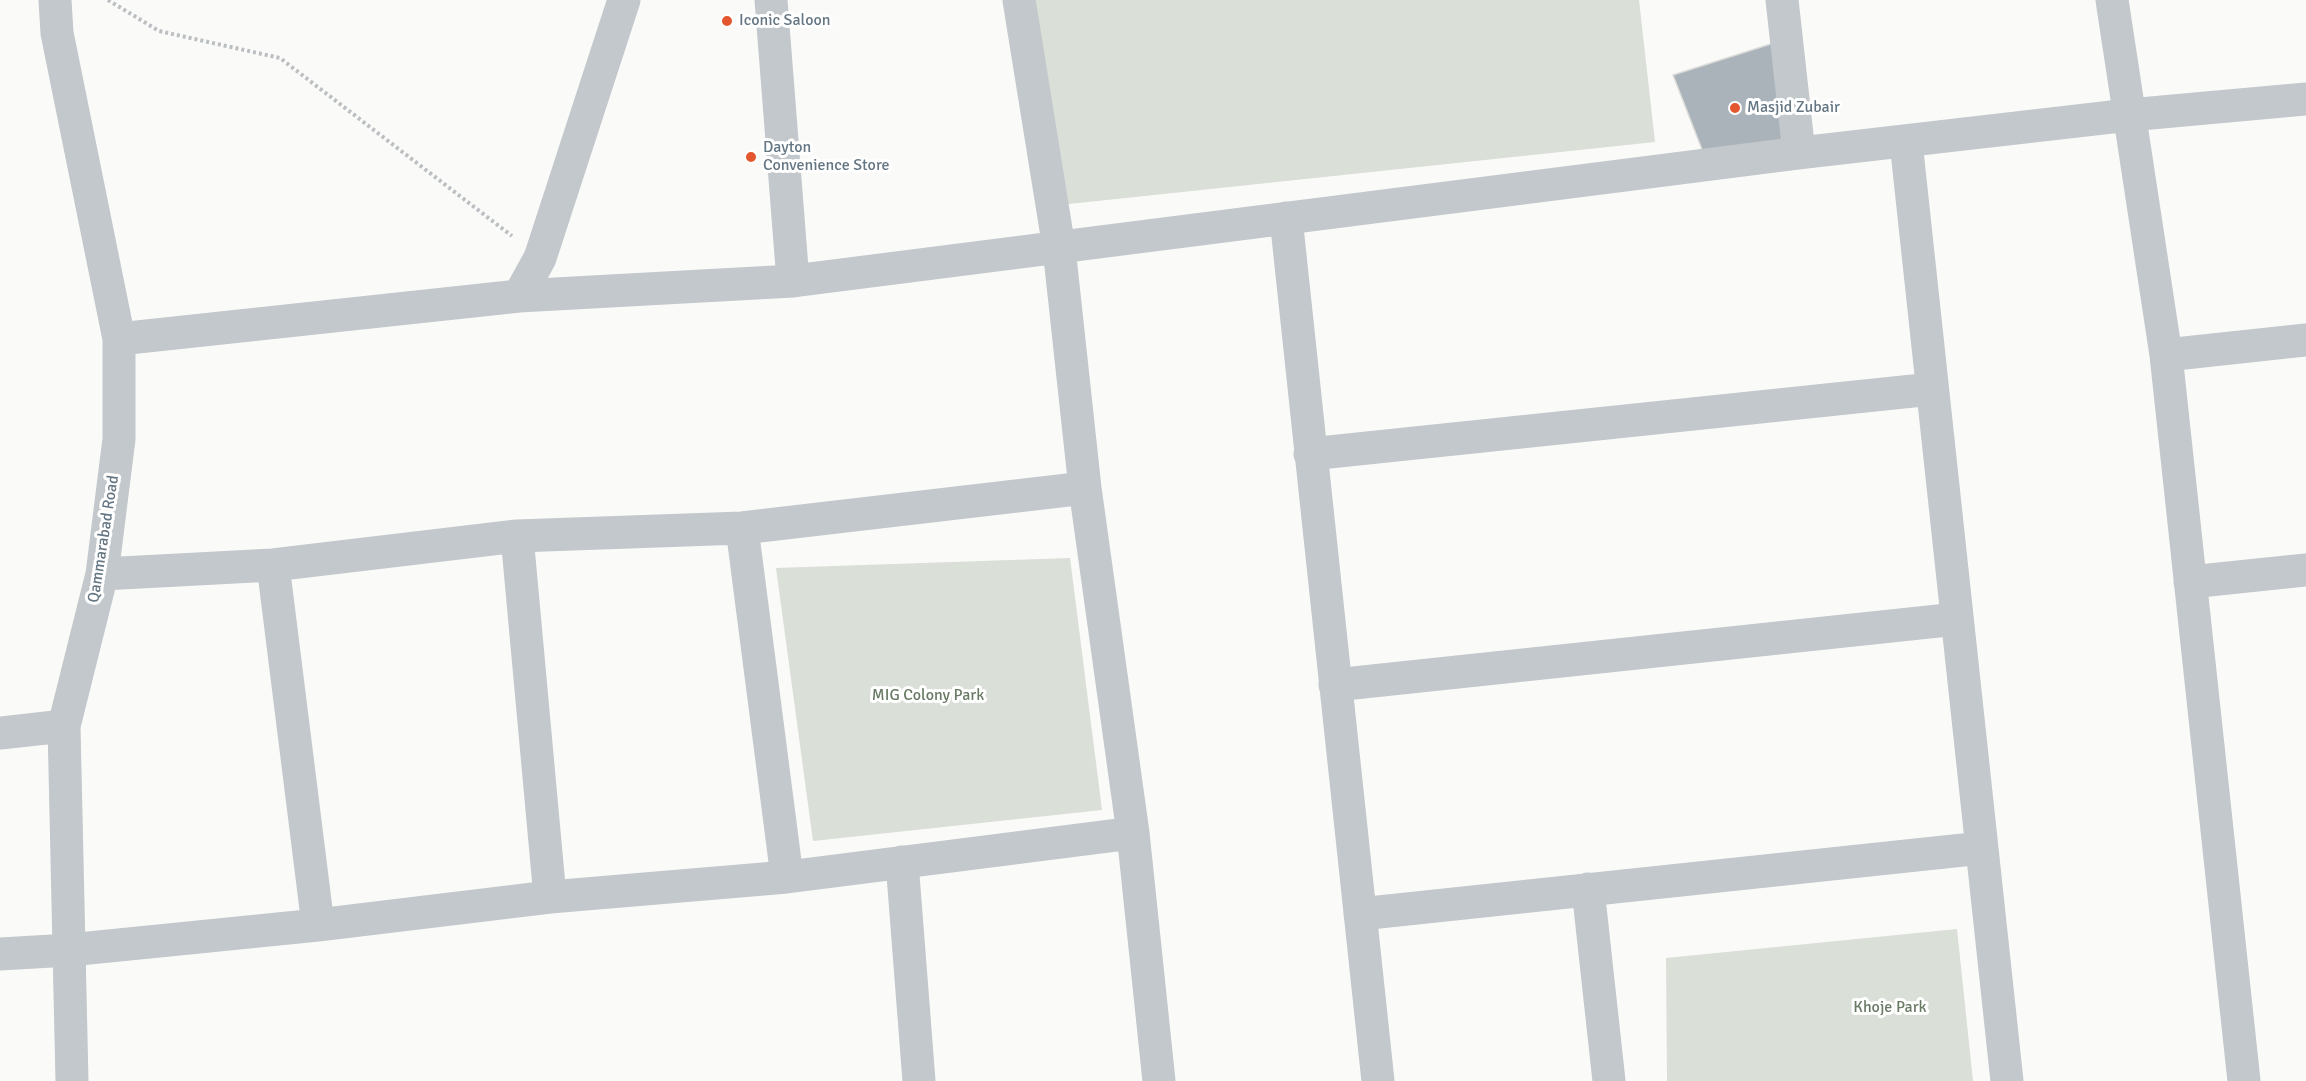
<!DOCTYPE html>
<html>
<head>
<meta charset="utf-8">
<style>
  body { margin:0 }
  canvas { display:block; background:#fafaf8 }
</style>
</head>
<body>
<canvas width="2306" height="1081"></canvas>
<script>
const context = document.querySelector('canvas').getContext('2d');
context.lineJoin = 'round';
function paint(path, color) {
  context.fillStyle = color;
  context.fill(path, 'evenodd');
}
function strokePath(path, color, width, dash) {
  context.strokeStyle = color;
  context.lineWidth = width;
  context.lineCap = dash ? 'butt' : 'round';
  context.setLineDash(dash || []);
  context.stroke(path);
}
function drawText(font, color, halo, rows, align = 'center') {
  context.font = font + ' Signika,sans-serif';
  context.lineWidth = 6;
  context.setLineDash([]);
  context.textBaseline = 'middle';
  context.strokeStyle = halo;
  context.fillStyle = color;
  for (const [text, x, y, turn = 0] of rows) {
    context.save();
    context.translate(x, y);
    context.rotate((+turn || 0) * Math.PI / 180);
    context.textAlign = isNaN(turn) ? turn : align;
    if (halo) context.strokeText(text, 0, 0);
    context.fillText(text, 0, 0);
    context.restore();
  }
}
const green = new Path2D(`
  M1028,0H1639L1655,142L1050,206Z
  M1070,558L1102,810L813,841L776,568Z
  M1957,929L1973,1081H1667L1666,958Z`);
const building = new Path2D(`
  M1777,42L1788,140L1703,152L1673,75Z`);
const path = new Path2D(`
  M108,0L159,31L280,58L512,236`);
const street = new Path2D(`
  M55,0L57,33L119,339V439L102,574L64,726L72,1081
  M771,0L793,281
  M1019,0L1059,248L1085,488L1133,833L1159,1081
  M1782,0L1799,153
  M2112,0L2166,355L2244,1081
  M1906,142L2007,1081
  M1286,218L1378,1081
  M519,296L540,258L624,0
  M119,339L519,296L793,281L1799,153L2129,115L2306,99
  M2166,355L2306,340
  M1310,454L1932,389
  M742,528L787,877
  M517,536L550,897
  M273,565L318,925
  M102,574L273,565L517,536L742,528L1085,488
  M2190,582L2306,570
  M1335,685L1957,619
  M0,733L64,726
  M902,862L919,1081
  M1588,889L1609,1081
  M1360,914L1982,848
  M0,954L69,950L318,925L550,897L787,877L1133,833`);
const markers = [
  [727,21,6,"#e4572e"],
  [1735,108,6,"#e4572e"],
  [751,157,6,"#e4572e"]
];
const poiNames = [
  ["Iconic Saloon",739,21],
  ["Masjid Zubair",1747,108],
  ["Dayton",763,148],
  ["Convenience Store",763,166]
];
const streetNames = [
  ["Qammarabad Road",104,539,-81]
];
const parkNames = [
  ["MIG Colony Park",928,696],
  ["Khoje Park",1890,1008]
];
paint(green, '#dadfd7');
paint(building, '#aab3b9');
strokePath(building, '#dcdcda', 1.5);
strokePath(path, '#bbbfc2', 4, [3, 3]);
strokePath(street, '#c3c8cc', 33);
for (const [x, y, r, color] of markers) {
  const dot = new Path2D();
  dot.arc(x, y, r, 0, 2 * Math.PI);
  context.fillStyle = color;
  context.fill(dot);
  strokePath(dot, '#fff', 2);
}
drawText('16px', '#657683', '#fff', poiNames, 'left');
drawText('16px', '#657683', '#fff', streetNames);
drawText('16px', '#687a64', '#fff', parkNames);
</script>
</body>
</html>
